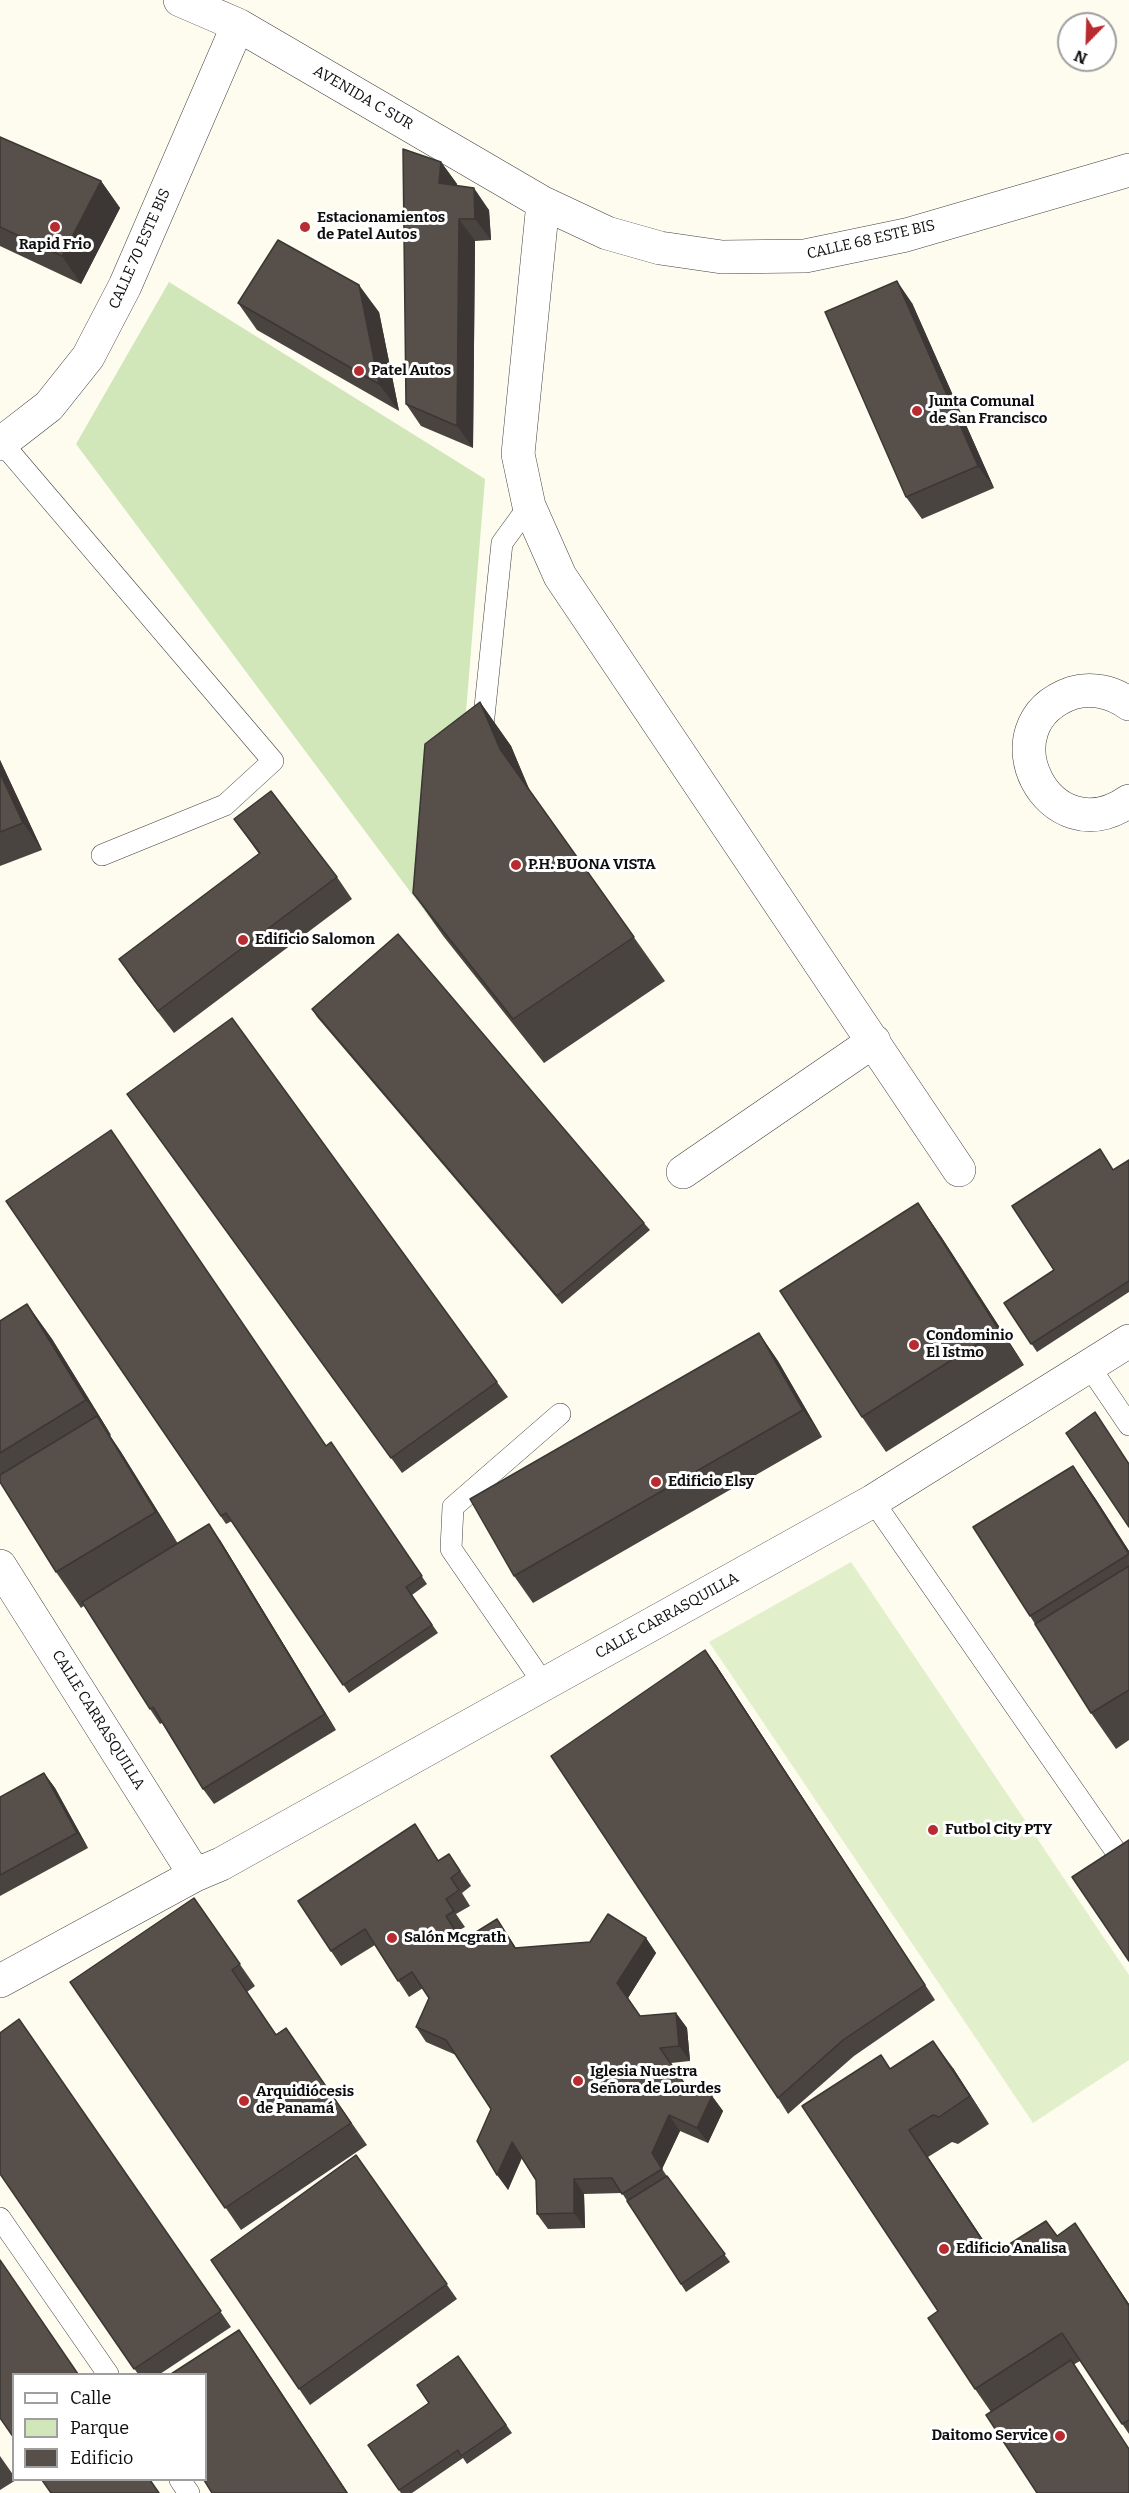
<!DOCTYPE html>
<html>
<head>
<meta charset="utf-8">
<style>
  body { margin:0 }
  #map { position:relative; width:1129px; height:2493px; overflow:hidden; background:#fefbef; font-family:Bitter,serif }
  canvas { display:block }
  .legend { position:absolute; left:12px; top:2373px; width:195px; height:108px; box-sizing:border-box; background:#fff; border:2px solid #9f9f9f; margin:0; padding:8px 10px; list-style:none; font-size:18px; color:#0e0e0e }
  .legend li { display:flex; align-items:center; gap:12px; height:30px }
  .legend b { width:30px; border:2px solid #9f9f9f }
  .north { position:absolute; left:1057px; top:12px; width:60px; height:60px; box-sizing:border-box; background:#fff; border:2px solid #9f9f9f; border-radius:50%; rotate:203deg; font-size:16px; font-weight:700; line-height:24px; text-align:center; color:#0e0e0e }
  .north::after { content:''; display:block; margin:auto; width:21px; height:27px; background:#b82b30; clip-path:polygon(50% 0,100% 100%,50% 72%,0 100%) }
</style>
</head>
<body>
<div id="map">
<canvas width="1129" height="2493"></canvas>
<ul class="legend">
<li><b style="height:8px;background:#fff"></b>Calle</li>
<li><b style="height:16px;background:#d1e7ba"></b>Parque</li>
<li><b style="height:16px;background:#564f4a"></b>Edificio</li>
</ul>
<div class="north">N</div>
</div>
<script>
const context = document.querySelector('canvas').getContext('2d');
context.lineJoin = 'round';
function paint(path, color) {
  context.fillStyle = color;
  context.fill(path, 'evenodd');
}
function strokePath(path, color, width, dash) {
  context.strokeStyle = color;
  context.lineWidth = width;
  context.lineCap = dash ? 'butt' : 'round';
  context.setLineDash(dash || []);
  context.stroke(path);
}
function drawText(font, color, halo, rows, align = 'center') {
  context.font = font + ' Bitter,serif';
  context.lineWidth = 6;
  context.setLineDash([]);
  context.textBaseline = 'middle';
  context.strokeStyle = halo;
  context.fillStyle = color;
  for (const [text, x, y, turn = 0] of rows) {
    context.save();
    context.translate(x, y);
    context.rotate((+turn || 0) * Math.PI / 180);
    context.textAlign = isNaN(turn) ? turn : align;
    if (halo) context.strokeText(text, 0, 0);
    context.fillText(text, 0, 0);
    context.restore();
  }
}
const green = new Path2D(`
  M169,282L485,479L460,785L456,788L444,937L76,444Z`);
const pitch = new Path2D(`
  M851,1562L1129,1975V2060L1033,2123L709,1642Z`);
const service = new Path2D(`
  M2,443L273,761L225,805L102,855
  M482,736L502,543L529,506
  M1089,1366L1129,1425
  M873,1501L1119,1856
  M544,1684L451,1549L453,1507L560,1414
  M0,2218L108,2374
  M180,2480L189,2493`);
const minor = new Path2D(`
  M180,0L238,25L543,203L607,233L660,248L722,257L805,256L906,235L1129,170
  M543,203L518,454L529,506L560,576L959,1170
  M0,444L49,406L88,357L125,286L238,25
  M1129,704C1113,692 1092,687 1072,693C982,725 1049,857 1129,801
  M683,1172L874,1041
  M0,1566L195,1875
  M0,1981L195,1875L221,1864L873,1501L1129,1341`);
const wall = new Path2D(`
  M0,137L101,181L120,208L81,284L0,246Z
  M441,162L457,184L456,186L489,210L491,240L475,241L473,448L421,426L406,404Z
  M238,303L379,312L399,411L257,330Z
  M912,303L994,488L922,519L906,497Z
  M480,702L511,746L530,791L665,981L544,1063L444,937L413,893Z
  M0,760L42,850L0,866Z
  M234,819L337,877L352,899L174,1033L134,981L119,959L259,854Z
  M312,1009L644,1223L650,1230L562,1304L317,1017Z
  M138,1109L497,1382L508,1397L402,1473Z
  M1129,1160V1292L1037,1352L1004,1303L1054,1270L1114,1170Z
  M6,1201L326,1446L331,1442L427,1584L412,1595L438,1633L349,1693L232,1521L226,1524Z
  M918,1203L942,1238L1024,1365L886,1452L862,1417Z
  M27,1304L52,1339L111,1435L110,1436L121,1452L178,1544L220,1540L336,1730L214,1804L203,1789L162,1723L160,1724L150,1709L85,1605L81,1608L56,1572L0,1482V1321Z
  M759,1333L778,1361L822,1437L533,1603L514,1576Z
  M1073,1466L1097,1501L1129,1551V1740L1116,1749L1091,1713L1030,1616Z
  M716,1665L935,2000L854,2056L788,2114L778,2098Z
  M44,1773L55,1788L88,1848L0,1896V1797Z
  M425,1840L439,1861L449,1854L471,1886L462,1893L470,1906L456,1914L465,1927L456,1932L462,1941L507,1934L516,1948L646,1938L656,1953L628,1998L640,2016L676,2013L687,2028L690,2061L671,2063L684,2083L712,2096L723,2111L708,2143L680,2131L662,2169L670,2181L730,2262L686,2292L622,2193L584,2194L585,2228L548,2229L537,2214L536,2180L522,2158L508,2190L491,2109L456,2055L426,2042L416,2027L429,1998L423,1988L409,1997L375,1945L341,1966L331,1951Z
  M194,1898L255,1986L247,1992L276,2034L286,2028L367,2145L241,2230L70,1982Z
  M19,2019L231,2327L160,2374H138L0,2174Z
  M881,2055L890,2069L953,2068L989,2124L958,2144L952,2142L928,2157L993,2255L1057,2235L1094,2251L1129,2304V2434L1080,2361L991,2412L975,2389L938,2311Z
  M356,2155L457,2299L310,2405L211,2260Z
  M458,2356L512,2433L467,2464L463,2458L412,2493H401L368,2445L429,2403Z
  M0,2456L14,2476V2480H16L0,2490Z`);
const shadedWall = new Path2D(`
  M441,162L457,184L454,205L439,183Z
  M101,181L120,208L81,284L62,256Z
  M474,188L489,210L491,240L475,219Z
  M459,219L475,241L473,448L457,426Z
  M897,281L912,303L994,488L978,466Z
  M359,285L379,312L399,411L379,384Z
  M480,702L511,746L531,794L500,749Z
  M0,760L42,850L23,823L0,773Z
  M918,1203L942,1238L1024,1365L999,1330Z
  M27,1304L52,1339L111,1435L86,1400Z
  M759,1333L778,1361L822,1437L803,1410Z
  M97,1416L121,1452L180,1547L156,1512Z
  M1073,1466L1097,1501L1129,1551V1554Z
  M209,1524L220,1540L336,1730L325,1714Z
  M705,1650L716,1665L935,2000L925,1985Z
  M44,1773L55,1788L88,1848L77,1833Z
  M497,1919L507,1934L525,1963L515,1948Z
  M646,1938L656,1953L628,1998L617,1983Z
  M676,2013L687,2028L690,2061L679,2046Z
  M933,2041L953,2068L989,2124L970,2096Z
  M712,2096L723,2111L708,2143L697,2128Z
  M669,2115L680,2131L662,2169L672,2184L652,2153Z
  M909,2130L928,2157L1012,2283L992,2255Z
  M512,2142L522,2157L508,2190L497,2175Z
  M574,2179L584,2194L585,2228L574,2213Z
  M1075,2223L1129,2304V2306Z
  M239,2330L250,2345L348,2493H347Z`);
const building = new Path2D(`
  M0,137L101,181L62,256L0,227Z
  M403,149L441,162L439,183L474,188L475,219H459L457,426L406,404Z
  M278,240L359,285L379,384L238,303Z
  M897,281L978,466L906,497L825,312Z
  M480,702L500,749L634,937L513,1019L413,893L425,744Z
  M0,773L23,823L0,832Z
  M271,791L337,877L158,1011L119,959L260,853L234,819Z
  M398,934L644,1223L557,1296L312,1009Z
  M232,1018L497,1382L391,1458L127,1094Z
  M111,1130L326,1446L331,1442L422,1576L406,1587L432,1625L343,1685L226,1513L221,1516L6,1201Z
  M1100,1149L1113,1170L1129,1160V1281L1031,1344L1004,1303L1054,1270L1012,1206Z
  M918,1203L999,1330L862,1417L780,1291Z
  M27,1304L86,1400L0,1453V1321Z
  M759,1333L803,1410L514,1576L470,1499Z
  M1095,1412L1129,1464V1527L1066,1433Z
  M97,1416L156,1512L56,1572L0,1482V1475Z
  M1073,1466L1129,1554L1030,1616L973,1527Z
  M209,1524L325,1714L203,1789L153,1707L150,1709L82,1602Z
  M1129,1566V1690L1091,1713L1035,1624Z
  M705,1650L925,1985L843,2040L778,2098L551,1756Z
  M44,1773L77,1833L0,1875V1797Z
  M415,1824L438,1861L449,1854L460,1871L451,1878L459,1890L446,1899L454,1911L446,1916L460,1938V1942L497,1919L515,1948L590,1942L608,1914L646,1938L617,1983L640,2016L676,2013L679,2046L660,2048L684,2083L712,2096L697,2128L669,2115L652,2153L662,2169L622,2194L612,2178L574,2179V2213L537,2214L536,2180L512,2142L497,2175L477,2141L491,2109L446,2040L416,2027L429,1998L412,1972L398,1981L365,1929L331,1951L298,1901Z
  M1129,1840V1961L1072,1877Z
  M194,1898L240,1964L232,1970L276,2035L286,2028L351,2123L225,2208L70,1982Z
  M19,2019L221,2311L134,2369L0,2174V2033Z
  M933,2041L970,2096L939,2117L933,2115L909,2130L992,2255L1046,2221L1057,2236L1075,2223L1129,2306V2420L1122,2424L1062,2333L975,2389L928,2318L938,2311L802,2106L881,2055L890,2069Z
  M356,2155L447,2284L299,2389L211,2260Z
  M667,2176L725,2254L681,2284L627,2201Z
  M0,2260L78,2374H14V2438L0,2418Z
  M239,2330L347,2493H212L204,2480H206V2374H171Z
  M458,2356L506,2425L461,2456L458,2450L399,2490L368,2445L429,2403L417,2385Z
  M1071,2360L1129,2449V2493H1037L986,2415Z
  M42,2480H150L159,2493H51Z`);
const markers = [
  [55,227,6,"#b82b30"],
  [305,227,6,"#b82b30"],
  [359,371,6,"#b82b30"],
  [917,411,6,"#b82b30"],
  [516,865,6,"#b82b30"],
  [243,940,6,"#b82b30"],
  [914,1345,6,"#b82b30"],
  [656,1482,6,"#b82b30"],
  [933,1830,6,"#b82b30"],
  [392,1938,6,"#b82b30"],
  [578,2081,6,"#b82b30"],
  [244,2101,6,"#b82b30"],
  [944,2249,6,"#b82b30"],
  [1060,2436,6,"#b82b30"]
];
const streetNames = [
  ["AVENIDA C SUR",363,98,30],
  ["CALLE 68 ESTE BIS",871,240,-13],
  ["CALLE 70 ESTE BIS",140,249,-66],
  ["CALLE CARRASQUILLA",667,1616,-29],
  ["CALLE CARRASQUILLA",98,1720,58]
];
const poiNames = [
  ["Estacionamientos",317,218],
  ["de Patel Autos",317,235],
  ["Rapid Frio",55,245,"center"],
  ["Patel Autos",371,371],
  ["Junta Comunal",929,402],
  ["de San Francisco",929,419],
  ["P.H. BUONA VISTA",528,865],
  ["Edificio Salomon",255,940],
  ["Condominio",926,1336],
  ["El Istmo",926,1353],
  ["Edificio Elsy",668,1482],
  ["Futbol City PTY",945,1830],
  ["Salón Mcgrath",404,1938],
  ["Iglesia Nuestra",590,2072],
  ["Señora de Lourdes",590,2089],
  ["Arquidiócesis",256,2092],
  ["de Panamá",256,2109],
  ["Edificio Analisa",956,2249],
  ["Daitomo Service",1048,2436,"right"]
];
paint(green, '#d1e7ba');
paint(pitch, '#e2efcb');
strokePath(service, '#414141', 22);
strokePath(minor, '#414141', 34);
strokePath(service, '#fff', 21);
strokePath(minor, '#fff', 33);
paint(wall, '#4a4440');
paint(shadedWall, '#3c3734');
paint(building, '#564f4a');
strokePath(building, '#3c3734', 1.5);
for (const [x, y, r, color] of markers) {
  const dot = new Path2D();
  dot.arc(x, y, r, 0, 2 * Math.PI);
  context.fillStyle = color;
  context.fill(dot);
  strokePath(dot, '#fff', 2);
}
drawText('15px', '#0e0e0e', '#fff', streetNames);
drawText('bold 15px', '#0e0e0e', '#fff', poiNames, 'left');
</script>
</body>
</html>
